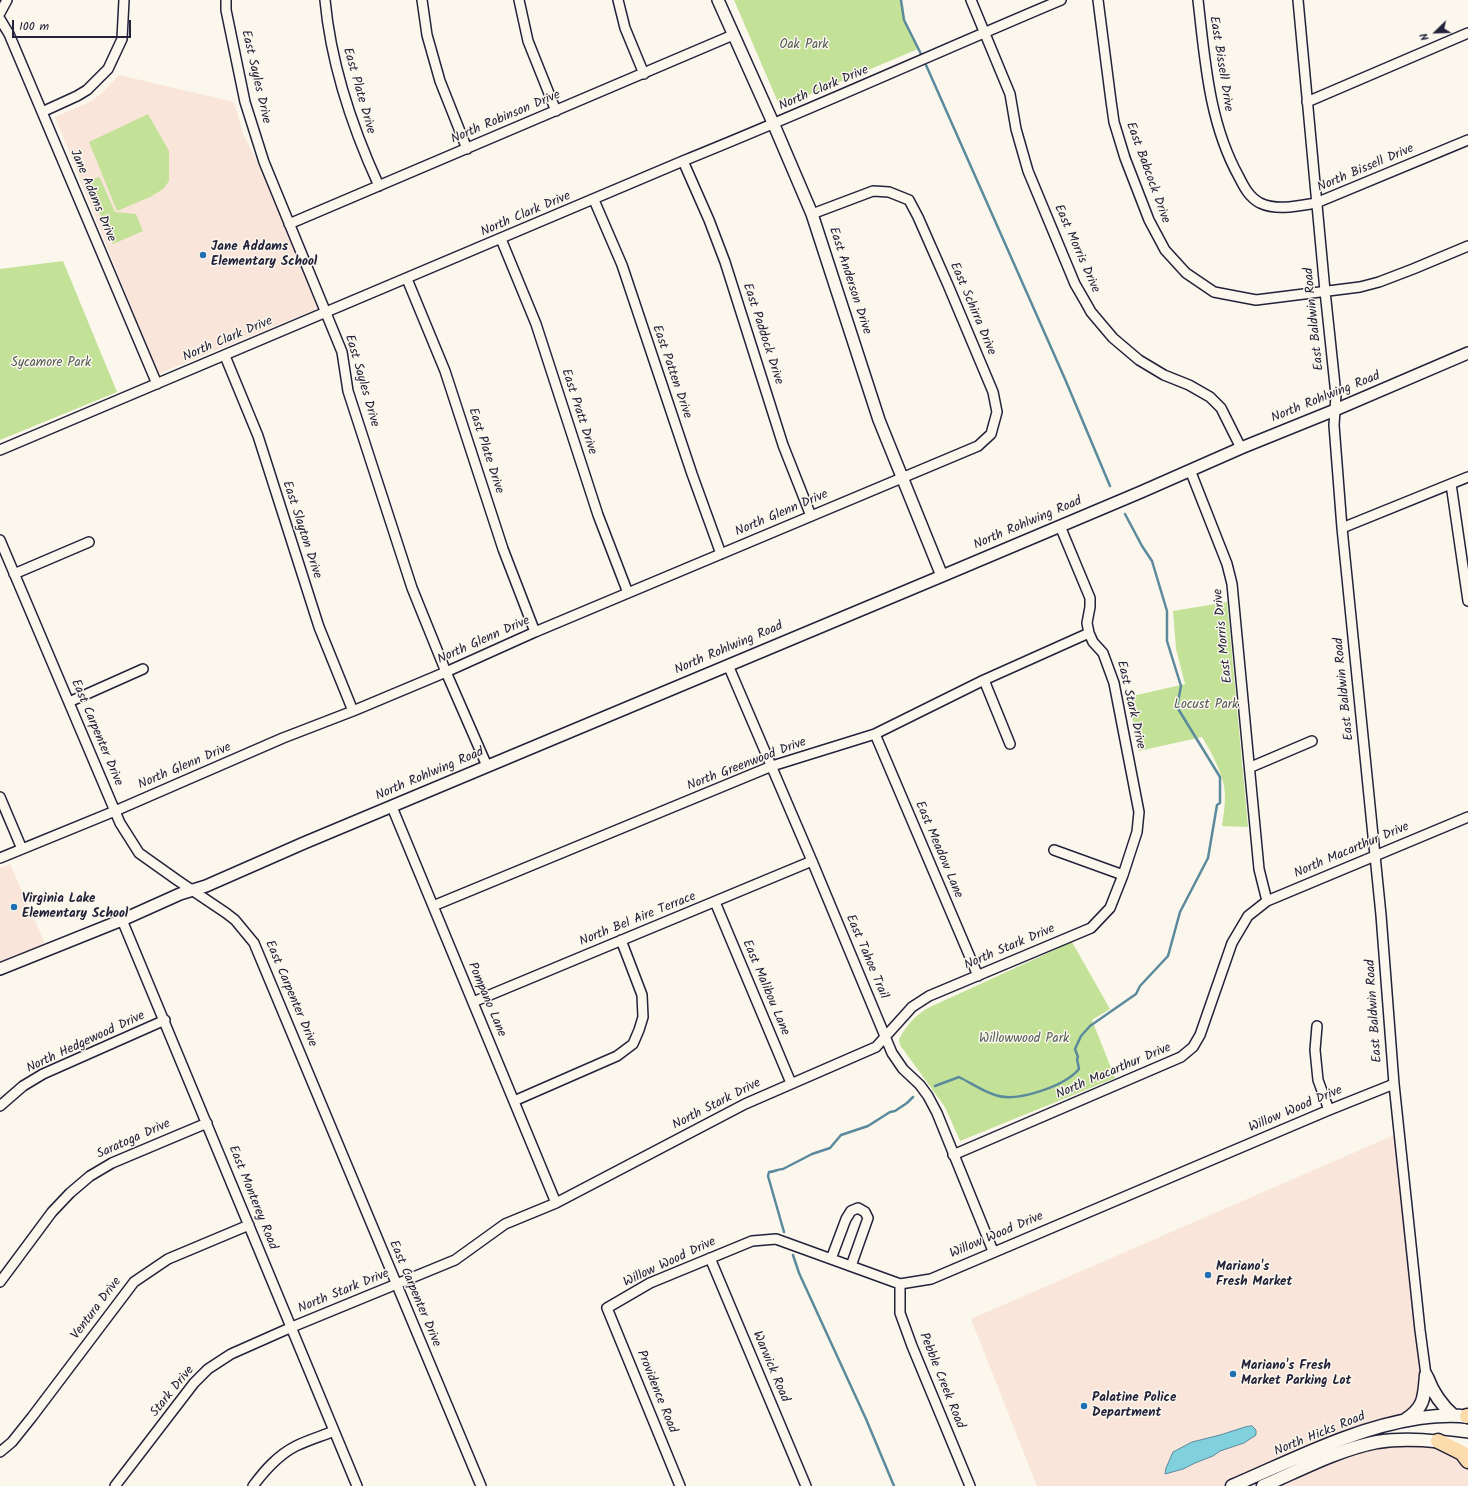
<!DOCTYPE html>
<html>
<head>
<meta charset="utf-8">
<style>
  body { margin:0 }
  #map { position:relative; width:1468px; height:1486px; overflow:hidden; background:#fbf7ec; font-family:Kalam,sans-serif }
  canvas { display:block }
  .north { position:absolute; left:1416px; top:12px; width:40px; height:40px; -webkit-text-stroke:3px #fbf7ec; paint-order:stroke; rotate:247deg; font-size:11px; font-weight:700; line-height:16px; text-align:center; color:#22223b }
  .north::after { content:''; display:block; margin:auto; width:14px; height:18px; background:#22223b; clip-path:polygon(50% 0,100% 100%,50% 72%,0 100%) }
  .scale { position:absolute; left:12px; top:20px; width:119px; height:18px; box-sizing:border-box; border:2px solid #22223b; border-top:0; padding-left:5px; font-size:12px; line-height:14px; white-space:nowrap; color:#22223b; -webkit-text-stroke:3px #fbf7ec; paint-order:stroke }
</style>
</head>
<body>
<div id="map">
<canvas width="1468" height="1486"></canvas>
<div class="north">N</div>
<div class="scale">100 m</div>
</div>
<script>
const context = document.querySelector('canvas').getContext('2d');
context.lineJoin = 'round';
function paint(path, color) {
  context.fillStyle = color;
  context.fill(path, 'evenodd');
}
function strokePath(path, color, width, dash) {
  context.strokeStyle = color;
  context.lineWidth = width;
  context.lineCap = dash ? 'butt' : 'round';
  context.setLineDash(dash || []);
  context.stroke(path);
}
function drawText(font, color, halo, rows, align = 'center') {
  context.font = font + ' Kalam,sans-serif';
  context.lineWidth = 3;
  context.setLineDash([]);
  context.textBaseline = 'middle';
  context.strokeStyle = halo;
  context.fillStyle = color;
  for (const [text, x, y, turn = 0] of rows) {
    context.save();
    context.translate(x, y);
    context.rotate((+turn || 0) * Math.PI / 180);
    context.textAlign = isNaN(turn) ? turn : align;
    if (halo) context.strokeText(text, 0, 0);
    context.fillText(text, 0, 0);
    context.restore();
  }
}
const built = new Path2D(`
  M119,75L234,102L243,134L260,167L319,308L158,374L55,117L90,102L102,93Z
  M10,864L46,946L0,964V868Z
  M1399,1133L1426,1375L1415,1413L1232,1486H1037L971,1319Z
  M1438,1441L1468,1461V1486H1263L1349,1449Z`);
const green = new Path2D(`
  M734,0H901L904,20L918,49L780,107Z
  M148,114L169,151V181L163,189L150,197L117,211L89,142Z
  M99,177L100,178L115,212L136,214L143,231L113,244L87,184L88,181Z
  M63,261L117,392L0,440V269Z
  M1227,602L1248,827L1222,826C1224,811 1227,796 1223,782C1219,766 1210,750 1202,737L1139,751L1128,697L1185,684L1176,649L1173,611Z
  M1072,942L1110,1009L1092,1020L1115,1078L960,1141L945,1107L900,1045L899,1039C906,1026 916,1014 930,1007Z`);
const water = new Path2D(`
  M1252,1426L1256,1430V1435L1244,1443L1220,1451L1213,1456L1195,1463L1183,1469L1165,1474L1166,1468L1173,1452L1192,1442L1220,1435L1245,1427Z`);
const stream = new Path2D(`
  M901,0L904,20L921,54
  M926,65L1065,379L1110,486
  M935,1086L959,1077C971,1083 982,1091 995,1095C1016,1103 1065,1086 1079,1069L1077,1059L1078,1057L1075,1049L1081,1036L1090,1026L1136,994L1140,986L1168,956L1180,912L1208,858L1217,805L1220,803V777L1177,707L1181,686L1167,641V611L1152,561L1142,546L1125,514
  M784,1232L768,1176L769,1172C774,1172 778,1169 783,1169L812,1154L830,1148L841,1135L868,1126L890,1112L895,1111L907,1103L913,1097
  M793,1255L799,1273L866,1419L894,1486`);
const minor = new Path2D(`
  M226,0V10L245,102L264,162L342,352L348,391L412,588L446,672L487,766
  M325,0C331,65 352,127 379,186
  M422,0L427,35L440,81L467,149
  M519,0L528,41L556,111
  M618,0L625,28L644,74
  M971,0L1010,94L1016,129L1028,171L1075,284L1086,303L1091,312L1113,338L1139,360L1164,375L1189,385L1210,397L1221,408L1241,448
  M1098,0L1111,101L1114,122L1125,158L1149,220L1165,250L1186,273L1214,292L1256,300L1360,287L1379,282L1413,269L1468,246
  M1198,0C1205,61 1209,123 1239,177C1244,187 1249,197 1260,203C1277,211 1298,206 1316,203L1468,140
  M1298,0L1325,291L1336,395L1334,425L1342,528L1381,915L1394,1084L1420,1330L1426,1375
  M0,13L7,0
  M0,19L9,34L157,384
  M1307,102L1468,33
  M42,112L77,96L87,90L108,69L122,39L124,0
  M683,161L709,220L725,262L783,445L811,516
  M594,200L622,265L692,474L721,554
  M289,224L733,35
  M501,239L536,324L598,515L628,593
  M407,279L445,371L503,549L535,632
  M225,356L258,436L319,627L353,711
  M0,450L683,161C810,110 935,53 1061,0
  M1190,470L1227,564L1232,584L1259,869L1267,901
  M1451,484L1468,601
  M1342,528L1468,477
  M0,540L120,823L139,853L177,880L226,913L235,920L254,943L481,1486
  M14,574L89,542
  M728,665L812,861L892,1053L903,1069L920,1085L928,1096L937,1113L993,1251
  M984,680L1010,744
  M69,702L143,669
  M875,734L978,976
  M1251,767L1312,741
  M0,797L22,849
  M392,807L556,1203
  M1054,850L1123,875
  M0,858L115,811L283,738L353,711L446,672L535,632L978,446L991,434L997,412L993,392L948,285L918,217L909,200L889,192L873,191L812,214
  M715,902L791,1083
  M433,906L772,766L875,734L984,680L1089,633
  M122,920L357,1486
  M473,1002L812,861
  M1317,1026L1315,1050L1318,1080L1329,1110
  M514,1101L617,1056L633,1044L639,1030L643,1017L642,995L621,940
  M0,1106L23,1086L43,1074L165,1020
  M953,1155L1181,1057L1193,1047L1200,1035L1232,943L1248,916L1267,901L1468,817
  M710,1258L806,1486
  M831,1259L846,1219L851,1211L858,1208L865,1212L868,1218L851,1266
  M0,1282L52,1212L70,1193L90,1176L112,1163L207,1123
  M900,1284V1313L912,1346L970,1486
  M0,1452L12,1442L32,1417L134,1282L168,1259L249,1225
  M115,1486L194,1383L208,1369L231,1354L292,1327L455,1260L505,1224L556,1203L745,1104L876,1047L912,1007L929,996L1091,928L1110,908L1123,875L1137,832L1139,812L1114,683L1103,653L1093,642L1089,633L1087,623L1090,607V598L1060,526
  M253,1486C265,1470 278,1455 296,1446C308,1440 322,1436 334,1431
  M680,1486L607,1308L650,1283L752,1241L776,1239L900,1284L931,1279L1329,1110L1394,1084`);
const tertiary = new Path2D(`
  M718,0L774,125L812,214L879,420L942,576
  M0,969L122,920L180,894L206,886L304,843L942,576L1141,492L1241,448L1335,410L1468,353`);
const secondary = new Path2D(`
  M1427,1377C1433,1393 1441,1405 1454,1416
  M1405,1420C1425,1407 1424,1397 1426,1375
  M1232,1486C1293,1460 1353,1428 1419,1418C1435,1416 1452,1414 1468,1417
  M1263,1486C1300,1470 1337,1450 1377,1442C1407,1437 1438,1441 1468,1445`);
const primary = new Path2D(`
  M1467,1416H1468
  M1438,1441L1462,1453L1468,1461`);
const markers = [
  [203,255,4,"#1f6fb2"],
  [14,907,4,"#1f6fb2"],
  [1208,1275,4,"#1f6fb2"],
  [1233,1374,4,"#1f6fb2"],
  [1084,1406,4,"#1f6fb2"]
];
const parkNames = [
  ["Oak Park",804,46],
  ["Sycamore Park",51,364],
  ["Locust Park",1206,706],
  ["Willowwood Park",1024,1040]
];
const streetNames = [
  ["East Bissell Drive",1220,64,81],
  ["East Sayles Drive",255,77,77],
  ["North Clark Drive",824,89,-23],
  ["East Plate Drive",358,91,74],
  ["North Robinson Drive",506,118,-23],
  ["North Bissell Drive",1366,169,-23],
  ["East Babcock Drive",1147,173,70],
  ["Jane Adams Drive",92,196,67],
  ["North Clark Drive",526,215,-23],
  ["East Morris Drive",1076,249,66],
  ["East Anderson Drive",849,281,72],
  ["East Schirra Drive",972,309,67],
  ["East Baldwin Road",1315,319,-96],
  ["East Paddock Drive",762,334,72],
  ["North Clark Drive",228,340,-23],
  ["East Patten Drive",671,372,71],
  ["East Sayles Drive",361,381,74],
  ["North Rohlwing Road",1326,398,-22],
  ["East Pratt Drive",578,412,72],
  ["East Plate Drive",485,451,72],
  ["North Glenn Drive",782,514,-23],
  ["North Rohlwing Road",1028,524,-23],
  ["East Slayton Drive",301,530,72],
  ["East Morris Drive",1224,636,-96],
  ["North Glenn Drive",484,641,-24],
  ["North Rohlwing Road",729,649,-23],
  ["East Baldwin Road",1345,689,-96],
  ["East Stark Drive",1130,705,77],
  ["East Carpenter Drive",96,733,67],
  ["North Greenwood Drive",747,765,-21],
  ["North Glenn Drive",185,767,-23],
  ["North Rohlwing Road",430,775,-23],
  ["East Meadow Lane",938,850,67],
  ["North Macarthur Drive",1352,851,-23],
  ["North Bel Aire Terrace",638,920,-22],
  ["North Stark Drive",1010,948,-23],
  ["East Tahoe Trail",866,957,67],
  ["East Malibou Lane",765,988,67],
  ["East Carpenter Drive",290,994,67],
  ["Pompano Lane",486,1000,67],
  ["East Baldwin Road",1375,1011,-94],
  ["North Hedgewood Drive",86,1043,-25],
  ["North Macarthur Drive",1114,1072,-23],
  ["North Stark Drive",717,1105,-27],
  ["Willow Wood Drive",1296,1110,-23],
  ["Saratoga Drive",134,1140,-24],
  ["East Monterey Road",252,1198,68],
  ["Willow Wood Drive",997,1236,-23],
  ["Willow Wood Drive",670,1263,-25],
  ["North Stark Drive",344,1292,-22],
  ["East Carpenter Drive",414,1294,67],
  ["Ventura Drive",97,1309,-53],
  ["Warwick Road",770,1367,67],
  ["Pebble Creek Road",941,1381,68],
  ["Stark Drive",173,1392,-51],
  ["Providence Road",656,1392,68],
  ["North Hicks Road",1320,1435,-22]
];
const poiNames = [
  ["Jane Addams",211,248],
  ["Elementary School",211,263],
  ["Virginia Lake",22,900],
  ["Elementary School",22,915],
  ["Mariano's",1216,1268],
  ["Fresh Market",1216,1283],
  ["Mariano's Fresh",1241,1367],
  ["Market Parking Lot",1241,1382],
  ["Palatine Police",1092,1399],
  ["Department",1092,1414]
];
paint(built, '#fae5da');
paint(green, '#c4e198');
paint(water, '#81d0de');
strokePath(water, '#5b8a9d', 1);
strokePath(stream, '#5b8a9d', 2.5);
strokePath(minor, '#22223b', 12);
strokePath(tertiary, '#22223b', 14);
strokePath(secondary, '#22223b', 15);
strokePath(primary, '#22223b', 17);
strokePath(minor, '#fbf7ec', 9);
strokePath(tertiary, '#fbf7ec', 11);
strokePath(secondary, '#fbf7ec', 12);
strokePath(primary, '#fcdcac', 14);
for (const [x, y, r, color] of markers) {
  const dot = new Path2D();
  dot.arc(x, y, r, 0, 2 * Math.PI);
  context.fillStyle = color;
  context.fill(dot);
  strokePath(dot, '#fbf7ec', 1.5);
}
drawText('13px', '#535b57', '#fbf7ec', parkNames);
drawText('13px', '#22223b', '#fbf7ec', streetNames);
drawText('bold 13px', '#22223b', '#fbf7ec', poiNames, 'left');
</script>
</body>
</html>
